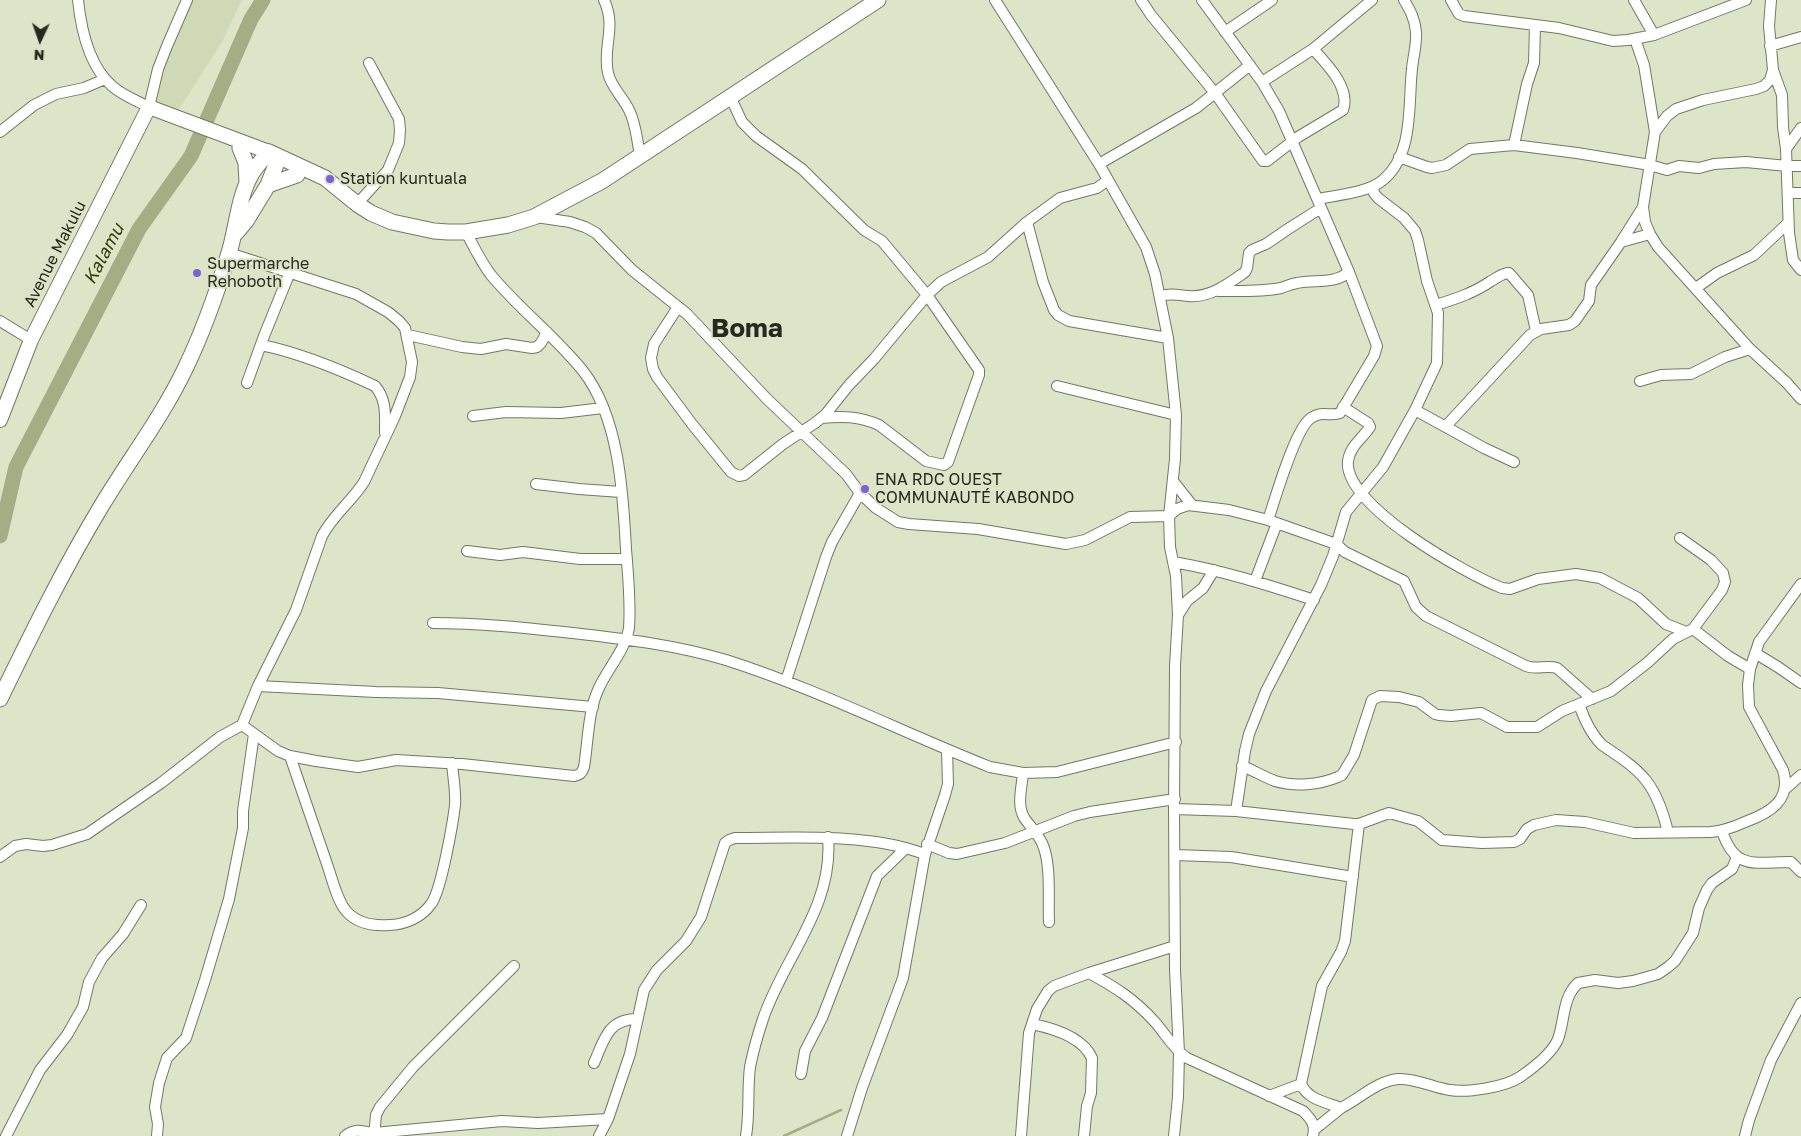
<!DOCTYPE html>
<html>
<head>
<meta charset="utf-8">
<style>
  body { margin:0 }
  #map { position:relative; width:1801px; height:1136px; overflow:hidden; background:#dde4c8; font-family:"Golos Text",sans-serif }
  canvas { display:block }
  .north { position:absolute; left:15px; top:15px; width:50px; height:50px; -webkit-text-stroke:4px #dde4c8; paint-order:stroke; rotate:183deg; font-size:14px; font-weight:700; line-height:20px; text-align:center; color:#27291e }
  .north::after { content:''; display:block; margin:auto; width:18px; height:22px; background:#27291e; clip-path:polygon(50% 0,100% 100%,50% 72%,0 100%) }
</style>
</head>
<body>
<div id="map">
<canvas width="1801" height="1136"></canvas>
<div class="north">N</div>
</div>
<script>
const context = document.querySelector('canvas').getContext('2d');
context.lineJoin = 'round';
function paint(path, color) {
  context.fillStyle = color;
  context.fill(path, 'evenodd');
}
function strokePath(path, color, width, dash) {
  context.strokeStyle = color;
  context.lineWidth = width;
  context.lineCap = dash ? 'butt' : 'round';
  context.setLineDash(dash || []);
  context.stroke(path);
}
function drawText(font, color, halo, rows, align = 'center') {
  context.font = font + ' "Golos Text",sans-serif';
  context.lineWidth = 4;
  context.setLineDash([]);
  context.textBaseline = 'middle';
  context.strokeStyle = halo;
  context.fillStyle = color;
  for (const [text, x, y, turn = 0] of rows) {
    context.save();
    context.translate(x, y);
    context.rotate((+turn || 0) * Math.PI / 180);
    context.textAlign = isNaN(turn) ? turn : align;
    if (halo) context.strokeText(text, 0, 0);
    context.fillText(text, 0, 0);
    context.restore();
  }
}
const built = new Path2D(`
  M188,0H242L222,42L176,114L148,103Z`);
const stream = new Path2D(`
  M784,1136L841,1110`);
const river = new Path2D(`
  M0,536L16,467L139,229L191,156L251,19L263,0`);
const minor = new Path2D(`
  M78,0C81,29 89,66 112,86C122,95 137,101 149,107L158,69L167,46L187,0
  M604,0C617,28 602,47 608,73C611,87 623,97 629,110C636,123 637,141 640,155
  M1141,0L1151,15L1215,93L1263,161H1267L1298,137L1343,110C1351,88 1326,63 1313,49
  M1202,0L1262,82L1279,111L1349,272L1377,346L1374,356L1340,413C1331,417 1322,410 1311,418C1295,428 1275,500 1268,520
  M1451,0L1459,14L1464,16L1559,28L1613,41L1628,40L1654,35L1746,0
  M1634,0L1654,35
  M1771,0L1769,26L1773,70L1770,80L1764,86L1756,89L1703,100L1676,109L1667,116L1655,132L1643,207L1645,222L1650,234L1658,247L1750,349L1787,383L1801,399
  M1225,32L1272,0
  M1635,39L1644,65L1655,132
  M1770,46L1801,37
  M1773,70L1782,95L1783,127L1786,149
  M1262,82L1313,49L1372,0
  M730,96L742,122L756,136L802,169L864,230L882,241L927,295L979,370V375L948,462L944,465L926,461L879,425C859,416 842,416 821,418
  M1801,128L1786,149L1789,233L1793,260L1801,270
  M0,132L34,105L56,94L84,88L105,79
  M1514,145L1527,84L1534,63L1535,25
  M1399,157L1427,167L1432,168L1446,165L1470,149L1514,145L1577,153L1650,165L1667,170L1679,166L1699,168L1714,164L1746,162L1787,166H1801
  M1099,164L1196,108L1250,65
  M1788,193H1801
  M1318,199C1336,195 1368,193 1383,180C1414,154 1408,106 1412,69C1413,57 1417,44 1416,32C1415,19 1410,10 1404,0
  M357,204L388,170L399,143L400,130L399,119L369,63
  M536,217L570,222L585,227L596,233L632,270L687,314L767,399L846,474L860,493
  M1027,222L1043,282L1054,310L1058,315L1069,321L1168,338
  M1621,242L1650,234
  M1696,288L1717,273L1754,255L1788,223
  M1218,291C1239,291 1261,292 1281,288C1287,286 1291,284 1297,283C1316,279 1333,285 1349,272
  M1160,296C1172,293 1176,295 1188,296C1210,298 1228,284 1245,272L1247,268L1249,253L1252,250L1266,244L1288,229L1321,208
  M1436,305C1455,299 1474,293 1491,281C1497,278 1502,273 1509,273L1528,295L1536,331
  M678,307L654,344L651,358L653,369L657,377L692,424L731,472L739,476L744,475L783,444L815,423L825,415L849,385L874,359L927,295L941,282L988,257L1027,222L1060,198L1097,188L1108,180
  M0,321L31,340
  M408,335L462,347L481,349L506,344L532,348L537,347L541,343L547,332
  M261,345C301,353 339,369 375,386C387,400 385,416 385,433
  M1640,381L1661,375L1691,374L1725,357L1750,349
  M247,383L264,336L290,272
  M1057,386L1176,415
  M1343,407L1368,423L1370,427C1362,439 1350,446 1348,461C1343,505 1466,574 1502,588L1510,589L1538,579L1576,574L1600,578L1638,598L1666,624L1686,632
  M1415,410L1484,448L1514,462
  M473,416L506,412L561,413L603,408
  M1446,426L1530,335L1541,329L1569,325L1575,321L1589,301L1591,285L1621,242L1643,207
  M1173,481L1192,505
  M536,484L579,489L621,492
  M1680,538L1711,560L1723,573L1725,582L1722,590L1693,629L1728,656L1750,669
  M467,551L500,555L523,552L580,559H627
  M1173,562C1221,570 1268,585 1314,600
  M1255,581L1277,523
  M1178,615L1187,601L1203,588L1214,570
  M433,623C480,623 526,628 573,633C625,639 676,645 726,660C817,689 902,732 990,767L1023,773L1057,772L1176,742
  M1755,653L1778,667L1801,683
  M786,681L826,557L832,542L860,493L876,508L898,522L909,524L978,529L1066,544L1085,540L1130,517L1169,516L1175,459L1176,415L1168,338L1155,274L1146,247L1099,164L995,0
  M258,686L376,692L438,693L593,707
  M1579,704C1584,719 1591,734 1602,745C1643,772 1656,783 1668,832
  M242,725L278,751L290,756L316,761L358,767L396,760L462,764L574,776C580,775 582,773 584,767C588,743 588,712 598,690C607,669 625,651 629,628C631,602 628,575 626,549C623,492 619,417 583,371C555,336 519,309 491,275C481,262 474,247 466,232
  M290,756C303,793 315,830 328,867C332,879 338,903 347,912C358,924 374,926 389,925C405,925 422,917 431,904C441,892 453,822 455,805C456,791 453,777 452,763
  M1242,766C1253,770 1264,777 1275,781C1295,787 1319,785 1338,777L1342,775L1354,755L1372,700L1380,696L1399,697L1419,702L1435,714L1439,715L1451,716L1481,713L1507,727H1537L1562,711L1611,691L1647,663L1673,639L1693,629
  M1023,773C1022,787 1016,806 1025,819C1032,829 1040,835 1044,848C1051,869 1048,899 1049,922
  M1784,790L1801,775
  M1174,809L1236,811L1354,824H1359L1389,813L1418,821L1442,840L1482,843L1514,842L1520,839L1527,829L1534,825L1556,820L1585,822L1634,833L1711,832C1723,831 1734,827 1745,822C1770,813 1792,800 1783,770L1749,707L1748,685L1750,669L1759,642L1801,584
  M1236,811L1245,751L1249,734L1266,691L1321,585L1333,556L1346,512L1383,467L1415,410L1437,363L1438,313L1427,281L1418,240L1415,231L1404,218L1378,198L1374,193L1373,187
  M1722,831C1735,871 1755,862 1791,862L1801,872
  M927,844L949,853L957,854L1005,843L1074,816L1090,812L1175,799
  M1175,855L1231,857L1353,877
  M0,857L15,846L26,844L43,846L52,845L87,834L161,783L220,737L242,725L258,686L296,610L322,536C333,515 352,501 364,482L395,416L410,377L412,362L405,328L399,321L388,312L356,294L229,253
  M1089,973C1115,987 1134,999 1154,1021C1165,1033 1173,1049 1187,1058L1303,1111C1311,1119 1316,1125 1313,1136
  M1032,1024C1052,1028 1082,1036 1092,1058L1091,1093L1087,1106L1084,1136
  M594,1063C604,1040 608,1019 637,1019
  M801,1074L805,1051L822,1018L877,876L906,848L925,854
  M1301,1084L1322,986L1341,952L1345,941L1359,824
  M1269,1096L1301,1084C1308,1100 1326,1102 1341,1108C1359,1099 1377,1081 1398,1079C1417,1078 1433,1088 1450,1090C1468,1093 1505,1087 1520,1077C1533,1068 1552,1054 1558,1039C1565,1020 1562,998 1578,983L1595,980L1618,983L1633,981L1658,974L1668,967L1675,961L1693,933L1699,908L1707,890L1712,883L1732,869L1737,857
  M1315,1129L1341,1108
  M6,1136L40,1070L67,1035L83,1007L89,982L102,958L123,934L141,905
  M157,1136L158,1124L155,1107L159,1083L167,1058L186,1038L205,980L229,899L243,828V811L254,734
  M345,1136C357,1127 361,1132 374,1133L502,1121L538,1123L608,1119L630,1054L644,990L657,970L686,941L701,917L725,843L729,840L735,838C793,838 850,834 906,848
  M374,1136L376,1115L380,1107L413,1067L514,966
  M599,1136L608,1119
  M746,1136C750,1113 747,1090 750,1067C753,1052 758,1034 763,1019C784,957 834,907 828,837
  M847,1136L862,1088L903,978L925,854L945,795L948,784L947,750
  M1021,1136L1029,1033L1037,1009L1048,991L1054,986L1089,973L1175,946
  M1174,1136L1178,1097L1179,1053L1175,970L1174,809L1175,666L1178,615L1176,576L1170,547L1169,516L1177,509L1188,505L1229,510L1268,520L1336,544L1345,552L1404,581L1416,607L1426,616L1526,666C1536,670 1546,665 1557,668L1592,699
  M1745,1136L1749,1120L1771,1060L1801,1003`);
const major = new Path2D(`
  M0,420L31,340L149,107L269,152`);
const highway = new Path2D(`
  M240,148L246,163L247,183
  M268,185L297,175
  M236,233L246,221L268,185L279,157
  M0,699C32,633 64,568 102,505C129,460 162,417 185,369C203,332 217,292 229,253C237,227 238,197 252,173C257,165 263,159 269,152L325,178L357,204L371,213L392,222L434,231L448,232H466L508,225L534,217L602,181L878,0`);
const markers = [
  [330,179,5,"#7d60da"],
  [197,273,5,"#7d60da"],
  [865,489,5,"#7d60da"]
];
const poiNames = [
  ["Station kuntuala",340,179],
  ["Supermarche",207,264],
  ["Rehoboth",207,282],
  ["ENA RDC OUEST",875,480],
  ["COMMUNAUTÉ KABONDO",875,498]
];
const streetNames = [
  ["Avenue Makulu",55,254,-63]
];
const waterNames = [
  ["Kalamu",104,254,-62]
];
const townNames = [
  ["Boma",747,329]
];
paint(built, '#d0d9b5');
strokePath(stream, '#a4ad83', 2.5);
strokePath(river, '#a4ad83', 15);
strokePath(minor, '#737960', 12);
strokePath(major, '#737960', 16);
strokePath(highway, '#737960', 17);
strokePath(minor, '#fff', 10);
strokePath(major, '#fff', 14);
strokePath(highway, '#fff', 15);
for (const [x, y, r, color] of markers) {
  const dot = new Path2D();
  dot.arc(x, y, r, 0, 2 * Math.PI);
  context.fillStyle = color;
  context.fill(dot);
  strokePath(dot, '#dde4c8', 2);
}
drawText('16px', '#27291e', '#dde4c8', poiNames, 'left');
drawText('16px', '#27291e', '#dde4c8', streetNames);
drawText('italic 18px', '#363e0c', '#dde4c8', waterNames);
drawText('bold 26px', '#27291e', '#dde4c8', townNames);
</script>
</body>
</html>
